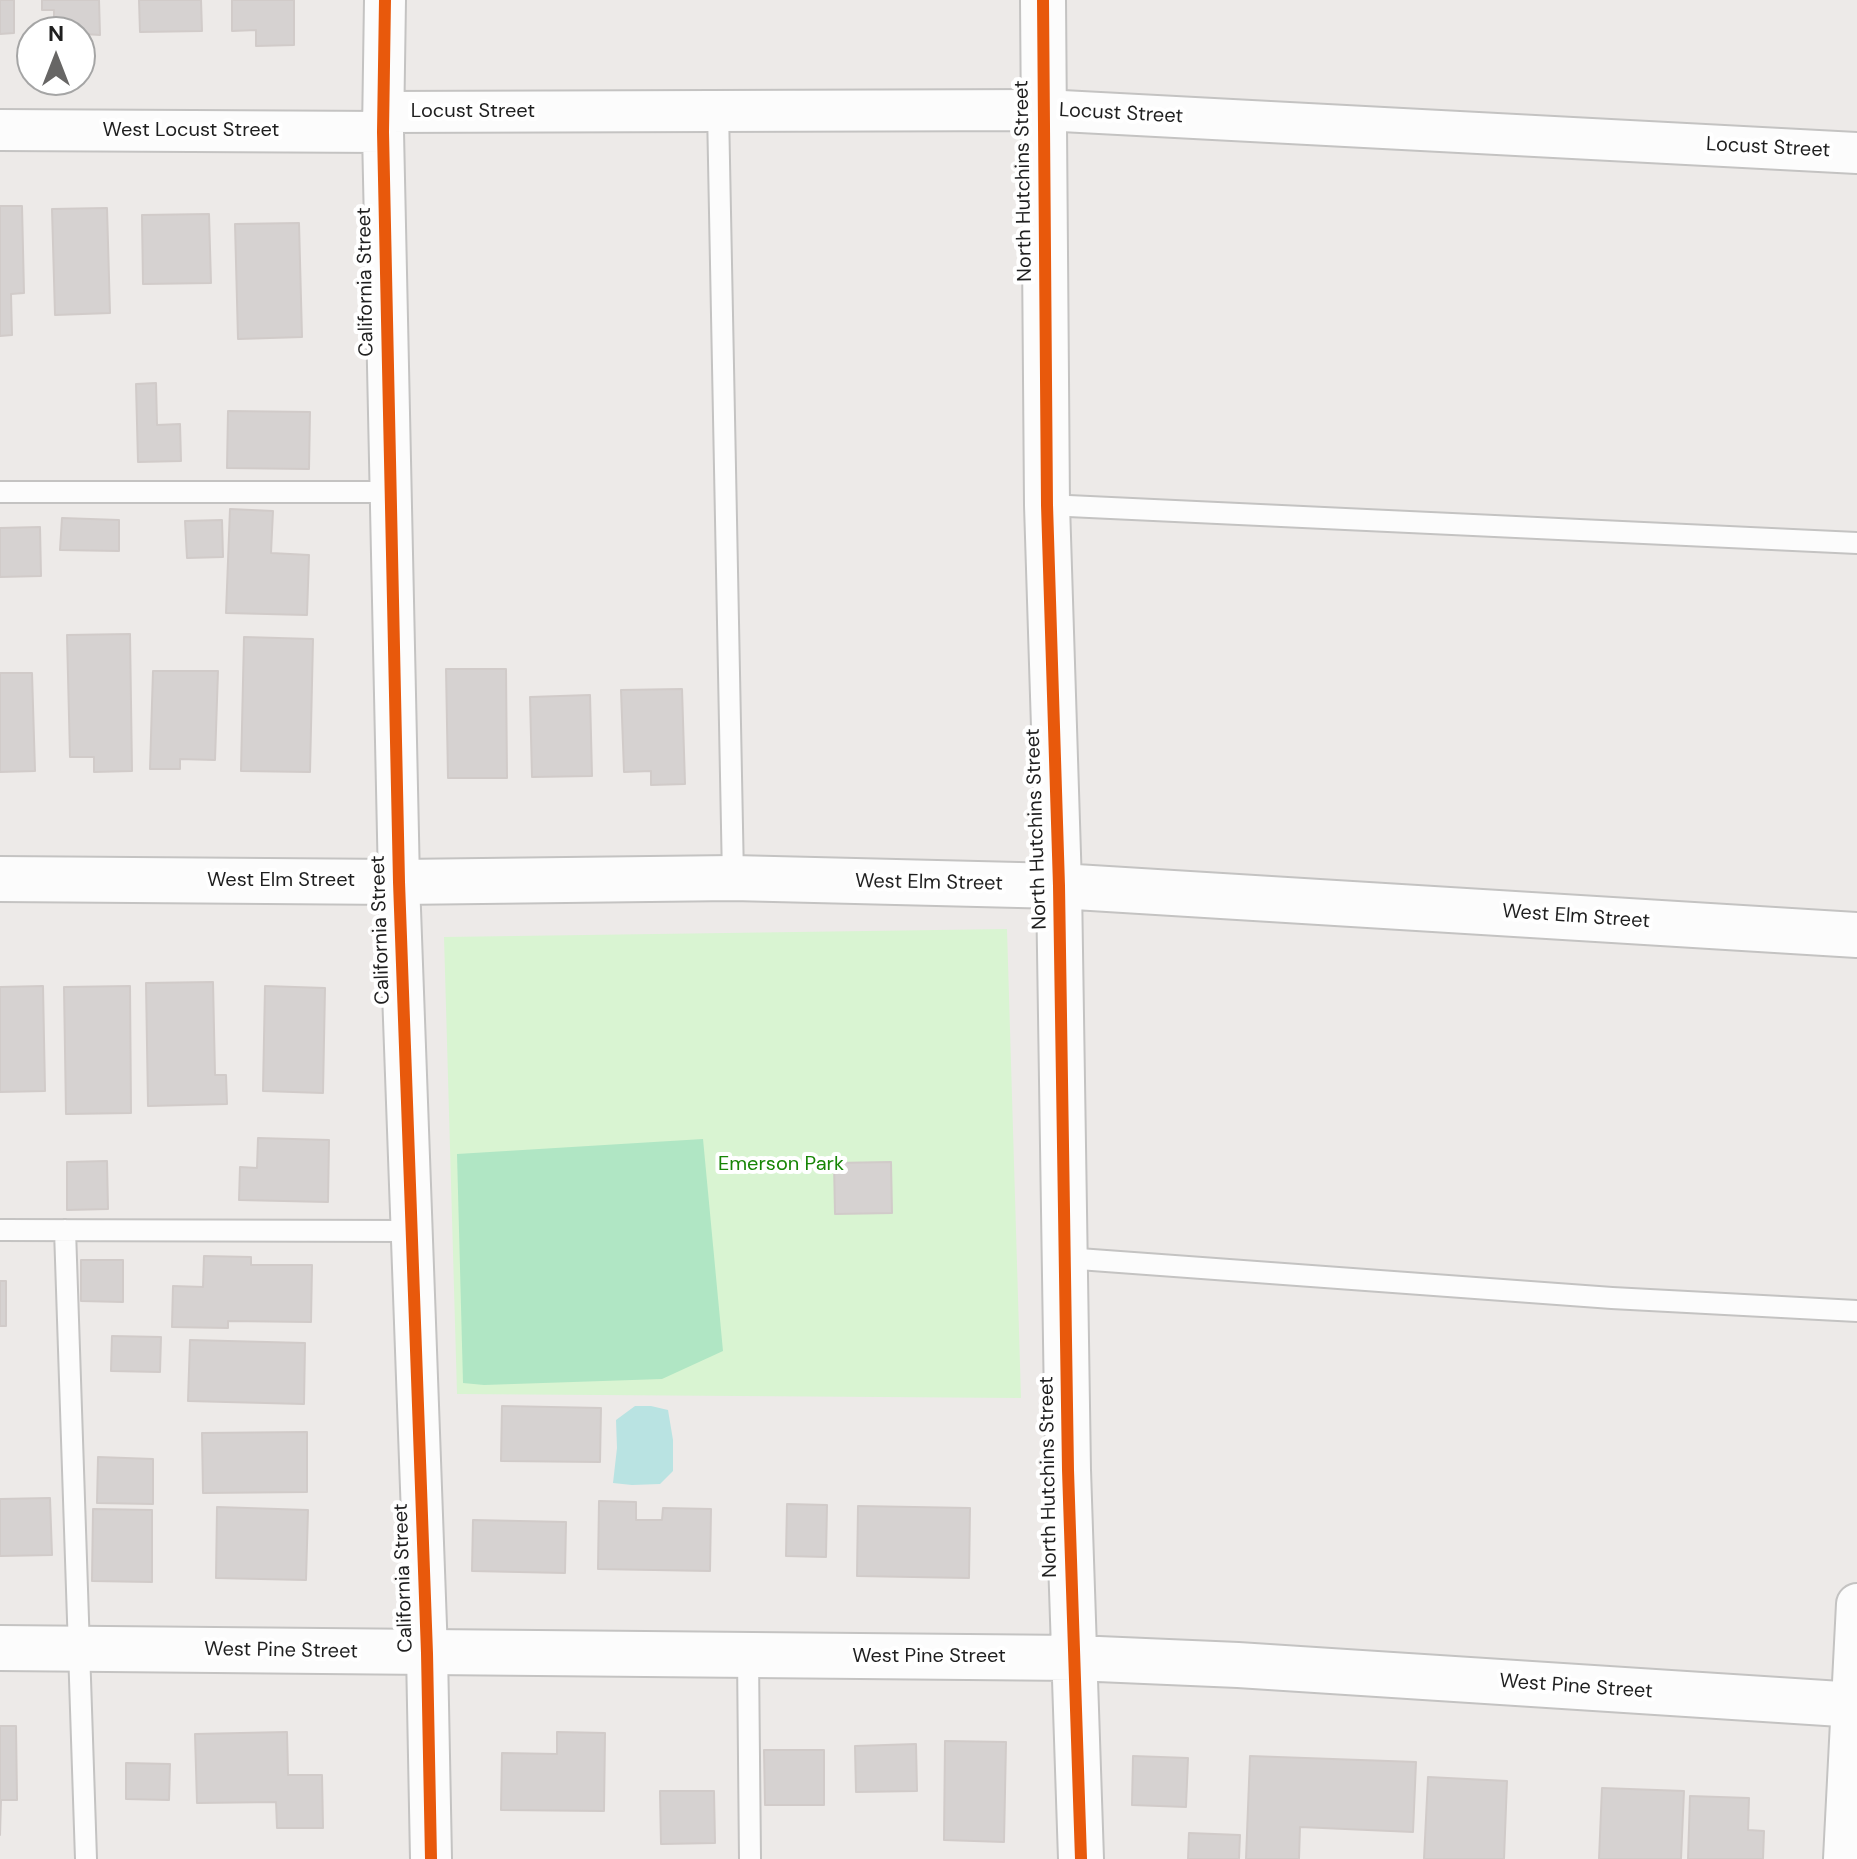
<!DOCTYPE html>
<html>
<head>
<meta charset="utf-8">
<style>
  body { margin:0 }
  #map { position:relative; width:1857px; height:1859px; overflow:hidden; background:#edeae8; font-family:"DM Sans",sans-serif }
  canvas { display:block }
  .north { position:absolute; left:16px; top:16px; width:80px; height:80px; box-sizing:border-box; background:#fff; border:2px solid #a5a5a5; border-radius:50%; rotate:0deg; font-size:22px; font-weight:700; line-height:32px; text-align:center; color:#1f1f1f }
  .north::after { content:''; display:block; margin:auto; width:28px; height:36px; background:#676665; clip-path:polygon(50% 0,100% 100%,50% 72%,0 100%) }
</style>
</head>
<body>
<div id="map">
<canvas width="1857" height="1859"></canvas>
<div class="north">N</div>
</div>
<script>
const context = document.querySelector('canvas').getContext('2d');
context.lineJoin = 'round';
function paint(path, color) {
  context.fillStyle = color;
  context.fill(path, 'evenodd');
}
function strokePath(path, color, width, dash) {
  context.strokeStyle = color;
  context.lineWidth = width;
  context.lineCap = dash ? 'butt' : 'round';
  context.setLineDash(dash || []);
  context.stroke(path);
}
function drawText(font, color, halo, rows, align = 'center') {
  context.font = font + ' "DM Sans",sans-serif';
  context.lineWidth = 8;
  context.setLineDash([]);
  context.textBaseline = 'middle';
  context.strokeStyle = halo;
  context.fillStyle = color;
  for (const [text, x, y, turn = 0] of rows) {
    context.save();
    context.translate(x, y);
    context.rotate((+turn || 0) * Math.PI / 180);
    context.textAlign = isNaN(turn) ? turn : align;
    if (halo) context.strokeText(text, 0, 0);
    context.fillText(text, 0, 0);
    context.restore();
  }
}
const park = new Path2D(`
  M1007,929L1021,1398L457,1394L444,937Z`);
const pitch = new Path2D(`
  M703,1139L723,1351L662,1379L484,1385L463,1383L457,1154Z`);
const water = new Path2D(`
  M635,1406H651L668,1410L673,1440V1471L660,1484L632,1485L613,1483L617,1448L616,1420Z`);
const building = new Path2D(`
  M0,0H14V33L0,34Z
  M42,0H99L100,35L54,32V10H42Z
  M139,0H201L202,31L140,32Z
  M232,0H294V45L256,46V30L232,31Z
  M0,206H22L24,293L11,294L12,335L0,336Z
  M107,208L110,313L55,315L52,209Z
  M209,214L211,283L143,284L142,215Z
  M299,223L302,337L238,339L235,224Z
  M156,383L157,425L180,424L181,461L138,462L136,384Z
  M228,411L310,412L309,469L227,468Z
  M230,509L273,511L271,553L309,555L307,615L226,613Z
  M62,518L119,520V551L60,550Z
  M222,520L223,557L187,558L185,521Z
  M40,527L41,576L0,577V528Z
  M130,634L132,771L94,772V757H70L67,635Z
  M244,637L313,639L310,772L241,771Z
  M446,669H506L507,778H448Z
  M153,671H218L215,760L180,759V769H150Z
  M0,673H32L35,771L0,772Z
  M682,689L685,784L651,785V771L624,772L621,690Z
  M590,695L592,776L532,777L530,697Z
  M213,982L215,1075H226L227,1104L148,1106L146,983Z
  M43,986L45,1091L0,1092V987Z
  M130,986L131,1113L66,1114L64,987Z
  M265,986L325,988L323,1093L263,1091Z
  M258,1138L329,1140L328,1202L239,1200L240,1167L257,1168Z
  M107,1161L108,1209L67,1210V1162Z
  M891,1162L892,1213L835,1214L834,1163Z
  M204,1256L251,1257V1265H312L311,1322L228,1321V1328L172,1327L173,1286L203,1287Z
  M81,1260H123V1302L81,1301Z
  M0,1281H6V1326H0Z
  M112,1336L161,1337L160,1372L111,1371Z
  M190,1340L305,1343L304,1404L188,1401Z
  M502,1406L601,1408L600,1462L501,1461Z
  M307,1432V1492L203,1493L202,1433Z
  M98,1457L153,1459V1504L97,1503Z
  M50,1498L52,1555L0,1556V1499Z
  M599,1501L636,1502V1520H662L663,1508L711,1509L710,1571L598,1569Z
  M787,1504L827,1505L826,1557L786,1556Z
  M858,1506L970,1508L969,1578L857,1576Z
  M217,1507L308,1510L306,1580L216,1578Z
  M93,1509L152,1510V1582L92,1581Z
  M473,1520L566,1522L565,1573L472,1571Z
  M0,1726H16L17,1800H1L0,1835Z
  M287,1732L288,1775H322L323,1828H277L276,1802L197,1803L195,1734Z
  M557,1732L605,1733L604,1811L501,1810L502,1753L557,1754Z
  M945,1741L1006,1742L1004,1842L944,1840Z
  M916,1744L917,1791L856,1792L855,1746Z
  M764,1750H824V1805H765Z
  M1133,1756L1188,1758L1186,1807L1132,1805Z
  M1250,1756L1416,1762L1413,1832L1300,1827L1299,1859H1246Z
  M126,1763L170,1764L169,1800L126,1799Z
  M1428,1777L1507,1781L1504,1859H1424Z
  M1602,1788L1684,1791L1681,1859H1599Z
  M660,1791H714L715,1843L661,1844Z
  M1690,1796L1749,1798L1748,1830L1764,1831L1763,1859H1688Z
  M1189,1833L1240,1835L1239,1859H1188Z`);
const service = new Path2D(`
  M718,110L733,878
  M0,492H391
  M1047,505L1857,543
  M0,1230L411,1231
  M65,1230L86,1859
  M1065,1258L1612,1298L1857,1311
  M748,1656L750,1859`);
const minor = new Path2D(`
  M385,0L383,132L399,882L427,1653L431,1859
  M384,112L1043,110L1857,153
  M0,130L383,132
  M1844,1859L1857,1604`);
const tertiary = new Path2D(`
  M1043,0L1047,505L1059,886L1068,1470L1081,1859
  M0,879L399,882L733,878L1059,886L1857,935
  M0,1648L1075,1658L1238,1665L1857,1705`);
const cycleway = new Path2D(`
  M385,0L383,132L399,882L427,1653L431,1859
  M1043,0L1047,505L1059,886L1068,1470L1081,1859`);
const streetNames = [
  ["Locust Street",473,112],
  ["Locust Street",1121,114,3],
  ["West Locust Street",191,131],
  ["Locust Street",1768,148,3],
  ["North Hutchins Street",1024,181,-91],
  ["California Street",366,282,-91],
  ["North Hutchins Street",1037,829,-92],
  ["West Elm Street",281,881],
  ["West Elm Street",929,883,1],
  ["West Elm Street",1576,917,4],
  ["California Street",381,930,-92],
  ["North Hutchins Street",1049,1477,-91],
  ["California Street",404,1578,-92],
  ["West Pine Street",281,1651,1],
  ["West Pine Street",929,1657],
  ["West Pine Street",1576,1687,4]
];
const parkNames = [
  ["Emerson Park",781,1165]
];
paint(park, '#d9f4d2');
paint(pitch, '#b0e6c4');
paint(water, '#b9e3e2');
paint(building, '#d6d2d1');
strokePath(building, '#d1cbc9', 2);
strokePath(service, '#c4c3c2', 24);
strokePath(minor, '#c4c3c2', 44);
strokePath(tertiary, '#c4c3c2', 48);
strokePath(service, '#fcfcfc', 20);
strokePath(minor, '#fcfcfc', 40);
strokePath(tertiary, '#fcfcfc', 44);
strokePath(cycleway, '#e8590c', 12);
drawText('20px', '#1f1f1f', '#fff', streetNames);
drawText('20px', '#178506', '#fff', parkNames);
</script>
</body>
</html>
